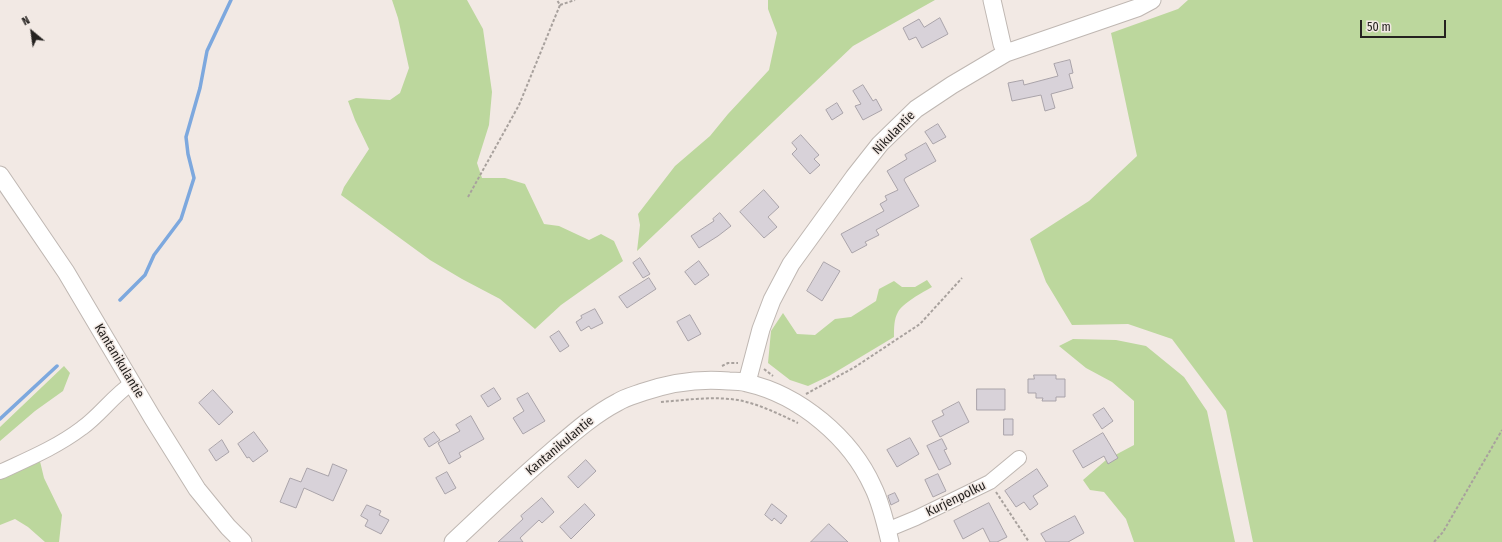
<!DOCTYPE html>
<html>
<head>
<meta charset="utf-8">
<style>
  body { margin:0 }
  #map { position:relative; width:1502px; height:542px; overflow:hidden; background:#f2e9e4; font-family:"Fira Sans Condensed",sans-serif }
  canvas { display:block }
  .north { position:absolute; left:12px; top:12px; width:40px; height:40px; -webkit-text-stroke:3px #f2e9e4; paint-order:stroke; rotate:331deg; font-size:11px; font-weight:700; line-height:16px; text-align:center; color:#252220 }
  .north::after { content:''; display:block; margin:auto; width:14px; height:18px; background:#252220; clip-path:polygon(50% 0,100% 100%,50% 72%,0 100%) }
  .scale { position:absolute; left:1360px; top:20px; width:86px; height:18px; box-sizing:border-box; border:2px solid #252220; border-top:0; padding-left:5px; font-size:12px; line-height:14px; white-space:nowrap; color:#252220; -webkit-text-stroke:3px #f2e9e4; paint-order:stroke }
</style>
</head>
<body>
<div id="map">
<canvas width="1502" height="542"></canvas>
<div class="north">N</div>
<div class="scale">50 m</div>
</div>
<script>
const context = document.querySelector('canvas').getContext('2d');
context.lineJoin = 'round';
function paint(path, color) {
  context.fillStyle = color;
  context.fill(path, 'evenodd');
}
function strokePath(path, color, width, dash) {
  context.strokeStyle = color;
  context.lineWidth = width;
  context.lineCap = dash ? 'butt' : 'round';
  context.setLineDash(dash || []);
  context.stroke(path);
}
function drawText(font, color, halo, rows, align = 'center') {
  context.font = font + ' "Fira Sans Condensed",sans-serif';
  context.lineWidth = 3;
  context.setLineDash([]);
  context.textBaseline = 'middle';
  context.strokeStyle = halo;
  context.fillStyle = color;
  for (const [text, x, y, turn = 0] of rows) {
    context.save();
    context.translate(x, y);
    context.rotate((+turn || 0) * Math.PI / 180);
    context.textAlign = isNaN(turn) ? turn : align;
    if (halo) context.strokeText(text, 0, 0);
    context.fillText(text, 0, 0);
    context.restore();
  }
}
const green = new Path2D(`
  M392,0H467L483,29L492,92L489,125L477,163L482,178H505L525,184L544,224L559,226L589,240L601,234L614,241L623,261L561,305L535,329L500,299L462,279L430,260L341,195L344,187L369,149L355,120L348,101L356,98L390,100L400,93L409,68L398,18Z
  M768,0H935L853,46L637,251L640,225L638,214L675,166L710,136L728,114L769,70L777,33L768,9Z
  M1188,0H1502V542H1253L1226,411L1172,339L1128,324L1072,325L1046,282L1030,239L1089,201L1137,156L1111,33L1178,9Z
  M927,280L932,287C923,292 903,303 898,312C894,319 894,328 894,337L829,376L808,386L790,380L768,363L771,331L783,313L797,334L815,335L835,319L851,317L876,301L879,289L894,281L902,287H915Z
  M1073,339L1116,340L1146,346L1184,377L1207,411L1235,542H1134L1126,519L1104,492L1090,490L1083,480L1106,460L1134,445V401L1112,382L1086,368L1059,346Z
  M64,366L70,373L63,391L35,411L0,441V427Z
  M38,453L44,478L62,515L59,542H45L28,527L15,519L0,525V473Z`);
const stream = new Path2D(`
  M120,300L145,275L154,255L181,219L194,178L188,154L186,137L200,88L207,51L231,0
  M0,419L57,366`);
const building = new Path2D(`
  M940,18L948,34L922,48L916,37L909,40L903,28L919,19L924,27Z
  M1070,60L1073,73L1069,74L1073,88L1051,94L1055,108L1045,111L1041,95L1012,101L1008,83L1023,80L1024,85L1058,76L1054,64Z
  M863,85L873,101L876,99L882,110L863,120L855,106L861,104L853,91Z
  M837,103L843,113L832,120L826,110Z
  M938,124L946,137L933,144L925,132Z
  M801,135L819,155L814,159L820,165L810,174L792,154L797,149L792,143Z
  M926,143L936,161L905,178L904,180L919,206L876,230L879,235L865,242L867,245L852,253L841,234L884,211L880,204L887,200L885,196L898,190L887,171L907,159L905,155Z
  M764,190L779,207L768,217L777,227L764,238L740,212Z
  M720,213L731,226L718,236L699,248L691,236L714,221L713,219Z
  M640,258L650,274L643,278L633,263Z
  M699,261L709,275L695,285L685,272Z
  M824,262L840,271L822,301L807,291Z
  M649,278L656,289L627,308L619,297Z
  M595,309L603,323L591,329L589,326L581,331L576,322L582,318L581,316Z
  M690,315L701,334L688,341L677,322Z
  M559,331L569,346L560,352L550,337Z
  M1034,375H1056V379H1065V397H1056V401H1042L1043,398H1036V393H1028V379H1034Z
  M494,388L501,399L488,407L481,396Z
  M977,389H1005V410H977Z
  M213,390L233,412L219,425L199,403Z
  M528,393L545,421L523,434L513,418L524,411L517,399Z
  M959,402L969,422L940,437L932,421L944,415L942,411Z
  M1104,408L1113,421L1102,429L1093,415Z
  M471,416L484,439L459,453L461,457L449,464L438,443L460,431L456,425Z
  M1004,419H1013V435H1004Z
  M254,432L268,451L253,462L249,457L247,458L238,444Z
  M434,432L440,440L429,447L424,439Z
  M1103,433L1118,458L1108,464L1104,456L1083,468L1073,451Z
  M910,438L919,454L897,467L887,450Z
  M942,439L947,449L944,450L951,464L939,470L927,446Z
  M222,440L229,452L216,461L209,450Z
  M586,460L596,471L578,488L568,477Z
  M333,464L347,470L333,501L304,488L296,508L280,502L290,478L301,482L307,468L328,476Z
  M1037,469L1048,486L1033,496L1038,504L1030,510L1024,502L1016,507L1005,491Z
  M447,472L456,488L445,494L436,478Z
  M938,474L946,491L933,497L925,480Z
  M895,493L899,501L891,505L888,496Z
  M542,498L554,512L542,523L539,520L520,538L523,542H498L523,519L521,516Z
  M989,503L1007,537L997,542H990L983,528L963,539L954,521Z
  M585,504L595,515L571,539L560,527Z
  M772,504L787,516L781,524L774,518L772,521L765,515Z
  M367,505L381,511L379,515L389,520L381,534L365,526L368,520L361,516Z
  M1075,516L1084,533L1068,542H1046L1041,534Z
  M829,524L848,542H811Z`);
const path = new Path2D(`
  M560,5L575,0
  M468,197L519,105L560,5L557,0
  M722,366L728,363H738
  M764,369L773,376
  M806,394L855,367L920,324L962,278
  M661,402C686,400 713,396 738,400C759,404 779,414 798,423
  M996,492L1029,542
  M1434,542L1443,532L1502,430`);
const minor = new Path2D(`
  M0,472C28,459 57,447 82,428C100,415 113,396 132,383
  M887,530L916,518L990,482L1019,458`);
const tertiary = new Path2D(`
  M992,0L1002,44L1006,53
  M0,175L66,272L152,417L197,489L228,527L243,542
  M747,382L761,329L772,300L791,264L854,177L880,144L916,109L952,85L1006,53L1137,8L1152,0
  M453,542C485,512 517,481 551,452C572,434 593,415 618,402C626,397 635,395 643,392C672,382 698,378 729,381C735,381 741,381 747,383C800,395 851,438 873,487C881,503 886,525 890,542`);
const streetNames = [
  ["Nikulantie",894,133,-46],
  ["Kantanikulantie",119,361,59],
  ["Kantanikulantie",560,446,-40],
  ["Kurjenpolku",956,499,-26]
];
paint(green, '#bcd79d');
strokePath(stream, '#7da8de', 3.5);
paint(building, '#d8d2d9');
strokePath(building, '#a9a3a9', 1);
strokePath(minor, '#bfb7b2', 16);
strokePath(tertiary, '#bfb7b2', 19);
strokePath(path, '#a8a19d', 2, [3, 2]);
strokePath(minor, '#fff', 14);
strokePath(tertiary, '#fff', 17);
drawText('13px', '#252220', '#f2e9e4', streetNames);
</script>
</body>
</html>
